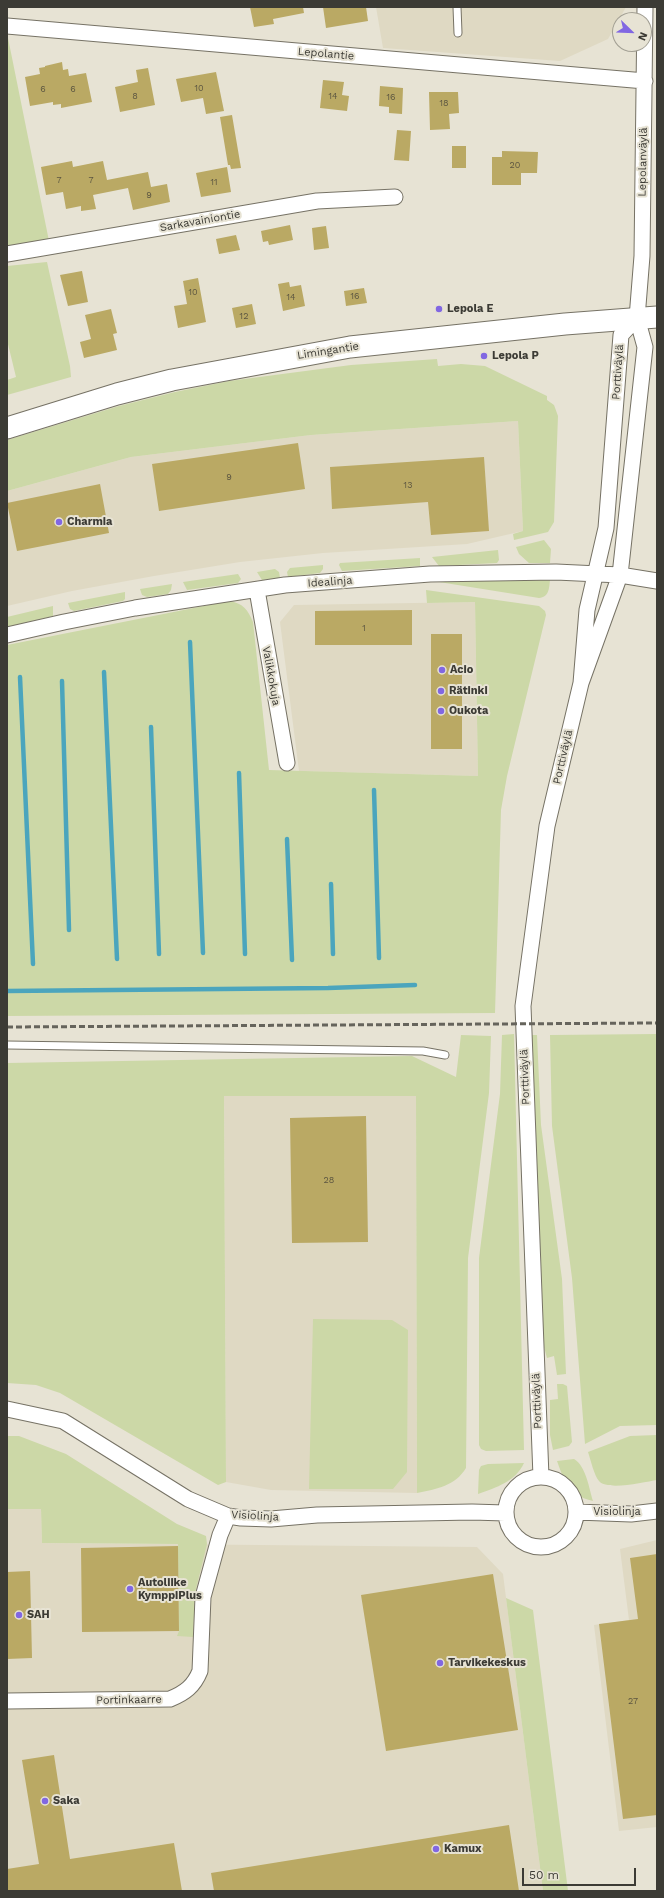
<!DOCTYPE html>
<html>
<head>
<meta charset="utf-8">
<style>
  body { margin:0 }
  #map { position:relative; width:664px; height:1898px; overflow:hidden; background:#e7e3d4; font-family:"Work Sans",sans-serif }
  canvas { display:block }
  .frame { position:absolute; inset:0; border:8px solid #3c3b35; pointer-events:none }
  .north { position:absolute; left:612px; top:12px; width:40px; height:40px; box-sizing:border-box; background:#e7e3d4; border:1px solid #a3a094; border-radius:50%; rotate:113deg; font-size:11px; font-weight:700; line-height:16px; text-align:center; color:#3c3b35 }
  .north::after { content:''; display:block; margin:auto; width:14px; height:18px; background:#8167e2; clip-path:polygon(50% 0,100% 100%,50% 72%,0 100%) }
  .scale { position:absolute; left:522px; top:1868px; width:114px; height:18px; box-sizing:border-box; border:2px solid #3c3b35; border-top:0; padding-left:5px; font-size:12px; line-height:14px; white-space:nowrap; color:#3c3b35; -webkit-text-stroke:3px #e7e3d4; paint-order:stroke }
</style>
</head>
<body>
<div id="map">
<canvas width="664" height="1898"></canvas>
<div class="frame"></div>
<div class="north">N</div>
<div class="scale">50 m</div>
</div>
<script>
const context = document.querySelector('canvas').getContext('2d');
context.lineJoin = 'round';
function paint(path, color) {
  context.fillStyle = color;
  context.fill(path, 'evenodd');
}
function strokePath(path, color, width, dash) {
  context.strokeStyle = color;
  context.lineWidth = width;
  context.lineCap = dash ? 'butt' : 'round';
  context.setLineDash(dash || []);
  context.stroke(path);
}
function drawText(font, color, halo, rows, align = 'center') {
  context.font = font + ' "Work Sans",sans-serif';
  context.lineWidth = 4;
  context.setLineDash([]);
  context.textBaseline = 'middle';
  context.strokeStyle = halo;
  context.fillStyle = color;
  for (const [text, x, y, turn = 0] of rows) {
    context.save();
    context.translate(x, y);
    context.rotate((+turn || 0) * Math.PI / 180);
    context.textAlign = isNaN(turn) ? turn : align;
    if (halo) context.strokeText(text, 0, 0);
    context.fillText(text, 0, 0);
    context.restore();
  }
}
const built = new Path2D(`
  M376,7H626L608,39L560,61L383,48Z
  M518,421L523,531L467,544L323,553L240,562L154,576L72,591L7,606V491L131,457L311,435Z
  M475,602L478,776L299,771L280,622L294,605Z
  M224,1095L416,1096L417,1493L271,1490L226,1482Z
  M7,1509H41L42,1543L477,1547L503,1574L543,1891H7Z
  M657,1540V1827L619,1831L594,1625L629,1620L620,1549Z`);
const green = new Path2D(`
  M7,33L49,241L7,248Z
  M47,262L70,366L71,377L7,395V380L16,377L7,340V266Z
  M437,359L438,366L461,364L485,366L547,396V400L554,405L558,416L554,522L548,532L514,540L513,534L523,531L518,421L311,435L131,457L7,491V440L119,406L175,392L229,381L351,365Z
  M544,540L551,549L550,563H529L519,554L516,547Z
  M498,550L499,560L497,563L439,566L432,557Z
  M420,558V566L342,571L339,565L340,563Z
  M323,565V569L320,573L288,577L287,572L290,568Z
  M275,569L279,572L280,578L262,580L257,572Z
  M238,574L241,579L238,583L187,590L183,582Z
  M530,579L550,580C549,589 549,597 539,598L439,582Z
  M172,584L171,590L168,594L147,597L142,595L140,589Z
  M426,590L539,606L545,611L546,615L507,776L501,810L495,1013L7,1016V645L229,601C243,603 248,610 253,622L269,770L478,776L475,602L427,603Z
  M125,592V599L123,601L74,611L70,609L68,603Z
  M53,606V616L7,627V617Z
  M514,1034L524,1450L486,1451L481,1449L479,1445V1258L500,1094L502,1035Z
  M657,1034V1425L620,1426L585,1444L572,1278L552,1126L550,1035Z
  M461,1035L491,1036L489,1093L468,1258L466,1468C455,1486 437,1489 417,1493L416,1096H224L226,1482L218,1485L60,1393L36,1385L7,1383V1063L412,1056L456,1077Z
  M531,1035H537L541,1125L562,1279L566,1374L557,1375L554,1356L547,1358L538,1325Z
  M313,1319L392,1320L408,1330L407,1472L393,1489H309Z
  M557,1384H563L567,1386L572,1442L569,1446L553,1450L550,1435V1400L558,1399Z
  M657,1435V1480C645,1482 607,1491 599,1481C594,1475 591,1461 588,1452L630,1436Z
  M7,1436H19L66,1454L177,1524L206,1536L207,1544L195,1593L193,1637L177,1636L179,1631L178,1544L42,1543L41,1509H7Z
  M574,1459C586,1466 589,1488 593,1501C568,1495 565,1483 557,1461Z
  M524,1463C515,1482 497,1487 478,1494L479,1470L481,1466L488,1464Z
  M506,1598L533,1610L568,1891H543Z`);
const stream = new Path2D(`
  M190,642L203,953
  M104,672L117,959
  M20,677L33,964
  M62,681L69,930
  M151,727L159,954
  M239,773L245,954
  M374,790L379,958
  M287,839L292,960
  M331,884L333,954
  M7,991L328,988L415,985`);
const building = new Path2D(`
  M250,7H303L304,13L273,19L274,24L254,27Z
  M323,7H366L368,21L326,28Z
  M62,62L63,70L68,69L69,76L86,73L92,102L61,108V104L53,105V102L30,106L25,77L40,74L39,68L45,67V66Z
  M148,68L155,105L120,112L115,87L138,82L136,70Z
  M216,72L224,111L206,114L203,98L181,102L176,79Z
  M323,80L344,82L342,95L349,96L347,111L320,108Z
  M380,86L403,88L402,114L389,113V107L379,106Z
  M429,92H458L459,113L449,114L450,129L430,130Z
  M232,115L241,168L231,169L230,165H228L220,117Z
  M397,130L411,131L409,161L394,160Z
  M452,146H466V168H452Z
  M502,151L538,152L537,173H521V185H492V157H502Z
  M72,161L73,167L103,161L107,180L148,172L151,187L167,184L170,202L133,210L128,188L93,195L96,209L81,211V206L66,209L63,192L46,195L41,167Z
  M227,167L231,192L201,197L196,173Z
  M290,225L293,240L269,245L268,241L263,242L261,231Z
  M326,226L329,248L314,250L312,228Z
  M236,235L240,250L219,254L216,239Z
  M82,271L88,302L68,306L60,275Z
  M198,278L206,322L178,328L174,306L187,304L183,281Z
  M289,282L290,287L301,285L305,306L283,311L278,284Z
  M364,288L367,303L346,306L344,291Z
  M252,304L256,324L236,328L232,308Z
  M111,309L117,333L113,334L117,350L84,358L80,342L91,339L85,315Z
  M298,443L305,489L159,511L152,464Z
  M484,457L489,531L431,535L428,502L332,509L330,467Z
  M100,484L109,533L17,551L7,503Z
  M412,610V645H315V611Z
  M431,634H462V749H431Z
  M366,1116L368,1242L292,1243L290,1118Z
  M178,1546L179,1631L82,1632L81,1548Z
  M657,1554V1815L623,1819L599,1624L638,1619L630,1558Z
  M30,1571L32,1658L7,1659V1572Z
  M493,1574L518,1730L386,1751L361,1595Z
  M54,1755L70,1859L174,1843L182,1891H7V1869L39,1864L22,1760Z
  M509,1825L519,1891H214L211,1873Z`);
const lane = new Path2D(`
  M457,7L458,33
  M7,1045L423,1051L445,1055`);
const street = new Path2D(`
  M7,26L645,81
  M7,254L317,201L395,197
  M637,318L621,335L606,528L587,610L581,683L620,575L645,347L637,318L642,256L645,7
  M257,590L287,763
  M7,635L64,622L135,608L285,585L430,574L556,572L620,575L657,581
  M7,1409L63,1421L188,1499L228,1516L241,1518L271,1519L317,1515L472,1512L505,1513
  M506 1512a35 35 0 1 1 70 0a35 35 0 1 1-70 0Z
  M541,1477L523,1006L547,826L581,683
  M576,1512L631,1514L657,1511
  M7,1701L170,1699C185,1693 194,1686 200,1671L203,1597L220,1535L228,1516`);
const secondary = new Path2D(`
  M7,428L117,394L172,380L350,347L565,324L657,317`);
const rail = new Path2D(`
  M7,1027L657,1023`);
const markers = [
  [439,309,4,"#8167e2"],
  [484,356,4,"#8167e2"],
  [59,522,4,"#8167e2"],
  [442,670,4,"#8167e2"],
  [441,691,4,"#8167e2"],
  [441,711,4,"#8167e2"],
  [130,1589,4,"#8167e2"],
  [19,1615,4,"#8167e2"],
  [440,1663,4,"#8167e2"],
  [45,1801,4,"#8167e2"],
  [436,1849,4,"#8167e2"]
];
const numberNames = [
  ["10",199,88],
  ["6",43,89],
  ["6",73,89],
  ["8",135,96],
  ["14",333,96],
  ["16",391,97],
  ["18",444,103],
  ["20",515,165],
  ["7",59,180],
  ["7",91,180],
  ["11",214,182],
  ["9",149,195],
  ["10",193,292],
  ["16",355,296],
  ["14",291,297],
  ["12",244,316],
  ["9",229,477],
  ["13",408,485],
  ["1",364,628],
  ["28",329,1180],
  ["27",633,1701]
];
const streetNames = [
  ["Lepolantie",326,54,5],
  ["Lepolanväylä",643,162,-89],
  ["Sarkavainiontie",200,221,-10],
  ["Limingantie",328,351,-9],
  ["Porttiväylä",618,372,-86],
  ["Idealinja",330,582,-4],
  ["Valikkokuja",271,676,80],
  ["Porttiväylä",563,757,-77],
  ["Porttiväylä",525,1077,-92],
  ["Porttiväylä",537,1401,-92],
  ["Visiolinja",617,1512],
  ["Visiolinja",255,1516,3],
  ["Portinkaarre",129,1700,-1]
];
const poiNames = [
  ["Lepola E",447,309],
  ["Lepola P",492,356],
  ["Charmia",67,522],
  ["Acio",450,670],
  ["Rätinki",449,691],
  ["Oukota",449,711],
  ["Autoliike",138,1583],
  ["KymppiPlus",138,1596],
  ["SAH",27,1615],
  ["Tarvikekeskus",448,1663],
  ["Saka",53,1801],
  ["Kamux",444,1849]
];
paint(built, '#dfd9c3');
paint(green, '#ccd8a7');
strokePath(stream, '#4ba5bd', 4.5);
paint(building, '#baa964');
strokePath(lane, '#767265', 9);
strokePath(street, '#767265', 17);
strokePath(secondary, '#767265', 23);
strokePath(lane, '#fff', 7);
strokePath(street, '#fff', 15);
strokePath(secondary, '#fff', 21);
strokePath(rail, '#66645c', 3, [6, 3]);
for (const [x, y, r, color] of markers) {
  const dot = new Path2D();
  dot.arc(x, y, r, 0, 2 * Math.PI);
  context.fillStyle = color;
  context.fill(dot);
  strokePath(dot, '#e7e3d4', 1.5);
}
drawText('9px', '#5c5641', null, numberNames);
drawText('11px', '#3c3b35', '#e7e3d4', streetNames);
drawText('bold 11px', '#3c3b35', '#e7e3d4', poiNames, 'left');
</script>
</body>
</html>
